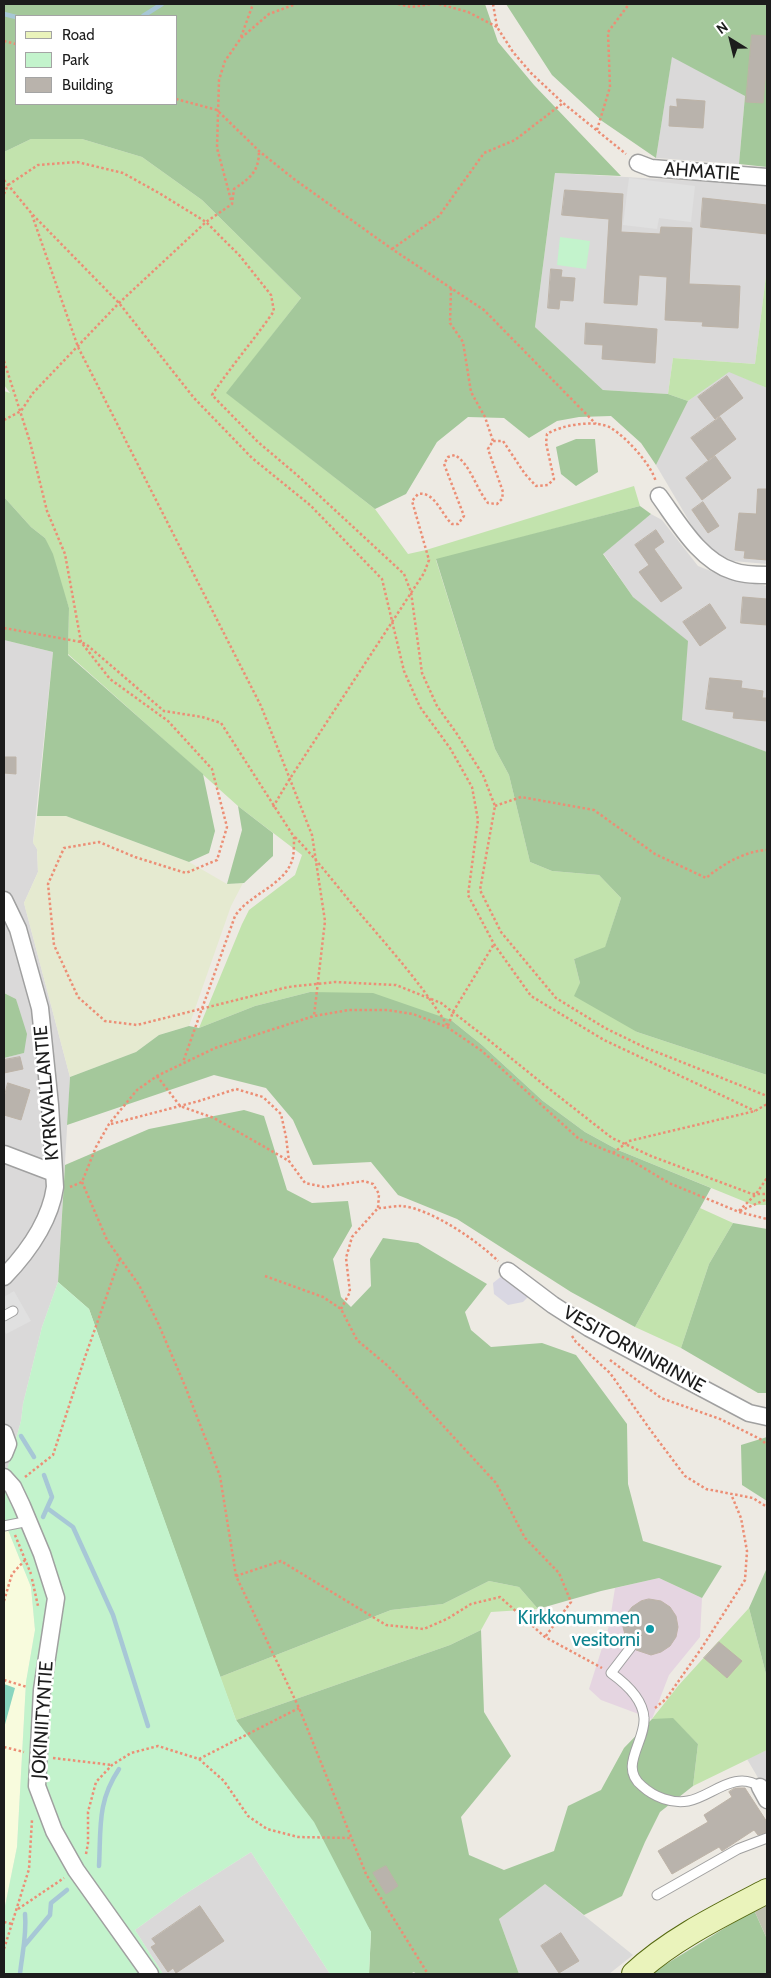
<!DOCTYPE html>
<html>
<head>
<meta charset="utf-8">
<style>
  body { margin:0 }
  #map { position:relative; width:771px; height:1978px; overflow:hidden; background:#edeae3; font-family:Cabin,sans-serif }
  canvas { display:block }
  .frame { position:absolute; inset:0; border:5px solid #1c1c1c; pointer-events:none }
  .legend { position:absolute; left:15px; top:15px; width:162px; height:90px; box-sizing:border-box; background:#fff; border:1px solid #a4a4a4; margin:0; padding:6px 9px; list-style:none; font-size:15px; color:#1c1c1c }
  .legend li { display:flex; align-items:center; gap:10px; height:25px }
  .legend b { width:25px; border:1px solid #a4a4a4 }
  .north { position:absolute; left:706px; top:15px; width:50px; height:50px; -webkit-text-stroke:4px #fff; paint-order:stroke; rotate:324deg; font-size:14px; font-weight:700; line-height:20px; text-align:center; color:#1c1c1c }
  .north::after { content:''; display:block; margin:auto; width:18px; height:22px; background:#1c1c1c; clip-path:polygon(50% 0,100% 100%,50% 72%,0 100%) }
</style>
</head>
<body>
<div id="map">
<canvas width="771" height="1978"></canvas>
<div class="frame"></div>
<ul class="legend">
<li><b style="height:6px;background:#eaf3bb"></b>Road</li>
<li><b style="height:14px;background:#c3f3cc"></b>Park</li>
<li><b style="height:14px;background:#b9b3ac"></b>Building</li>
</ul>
<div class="north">N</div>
</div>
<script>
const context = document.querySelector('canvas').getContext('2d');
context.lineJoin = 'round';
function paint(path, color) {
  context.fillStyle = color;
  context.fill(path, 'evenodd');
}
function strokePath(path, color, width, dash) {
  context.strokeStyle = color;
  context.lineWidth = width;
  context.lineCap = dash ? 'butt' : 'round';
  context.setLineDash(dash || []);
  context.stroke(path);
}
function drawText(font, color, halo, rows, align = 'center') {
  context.font = font + ' Cabin,sans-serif';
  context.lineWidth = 5;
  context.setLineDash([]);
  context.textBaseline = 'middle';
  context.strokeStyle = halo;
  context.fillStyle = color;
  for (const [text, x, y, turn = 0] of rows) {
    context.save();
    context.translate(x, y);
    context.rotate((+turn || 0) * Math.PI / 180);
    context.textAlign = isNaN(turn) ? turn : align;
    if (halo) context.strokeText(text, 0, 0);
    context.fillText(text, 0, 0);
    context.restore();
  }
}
const residential = new Path2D(`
  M672,56L745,96L739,164L656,158Z
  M555,173L767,185V268L755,364L673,358L668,394L603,390L535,327Z
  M729,371L767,388V564L733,561L717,553L695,531L656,465L688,401Z
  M651,514L662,520L698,566L726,577L767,586V752L682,721L687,641L633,597L603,553Z
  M4,640L53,652L33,842L37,849L38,872L24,903L70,1077L58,1282L42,1327L23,1404L21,1421L7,1470L4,1473V1058L24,1053L16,999L4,993Z
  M767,1750V1793L747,1759Z
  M251,1852L330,1974H163L135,1930L182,1896Z
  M545,1884L633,1955L609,1974H519L499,1919Z`);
const industrial = new Path2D(`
  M659,1578L702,1598L700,1637L669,1675L652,1719L601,1700L589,1689L609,1626L615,1588Z`);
const education = new Path2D(`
  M4,1520L31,1587L35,1630L26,1682L17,1847L4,1911Z`);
const construction = new Path2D(`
  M767,1904V1939L754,1910Z`);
const farmland = new Path2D(`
  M37,816H66L189,862L227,884L243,883L231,906L189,1026L159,1035L136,1052L70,1077L24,903L38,872L37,849L33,843Z`);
const grass = new Path2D(`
  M31,139H82L142,157L202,200L301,298L227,393L375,509L408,554L426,550L634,486L640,506L436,560L495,749L509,775L530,862L552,871L599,875L621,898L605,948L574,959L580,983L637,1032L767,1075V1205H753L618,1150L585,1132L543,1101L482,1045L451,1020L310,992L255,1006L199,1028L242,924L249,910L295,875L302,855L238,806L68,654L69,608L45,538L31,527L4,497V391L10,393L4,385V152Z
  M767,268V388L729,372L688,401L668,394L673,358L755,364Z
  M700,1208L733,1223L709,1264L681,1348L635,1327Z
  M489,1581L519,1587L538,1609L491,1612L481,1630L450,1645L236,1720L220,1677L391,1610L443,1604Z
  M749,1608L767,1678V1750L693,1786L698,1744L673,1719H652L678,1686Z`);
const forest = new Path2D(`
  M4,4H485L498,42L534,85L621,176L555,173L535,327L603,390L668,394L688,401L656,465L641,443L611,416L579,417L557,421L529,438L504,418L468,417L437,442L406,494L375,509L226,393L301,298L202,200L142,157L82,139H31L4,152ZM16,16H176V104H16Z
  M506,4H767V167L739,164L745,96L672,57L656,158L602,121L552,75Z
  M576,439H595L598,472L576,486L561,474L556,447Z
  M4,497L31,527L45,538L53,554L69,608L68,655L203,774L215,831L209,853L189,862L66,816H37L53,652L4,640Z
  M640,506L651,514L603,554L633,597L688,641L682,720L767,752V1075L637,1032L574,996L580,983L574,959L605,947L621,898L599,875L552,871L530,862L509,775L495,749L436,559Z
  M238,806L273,833V856L244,883L227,884L242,830Z
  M310,992L373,993L451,1020L482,1045L543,1101L585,1132L618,1150L711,1188L635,1327L571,1292L457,1219L398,1195L371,1162L313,1165L293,1120L266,1088L214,1075L67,1125L70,1077L136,1052L159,1035L189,1026L199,1028L255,1006Z
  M4,993L16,999L27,1034L24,1053L4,1058Z
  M244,1110L264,1116L287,1190L312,1203L348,1201L352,1226L333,1259L341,1297L351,1307L371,1286L370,1259L383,1238L418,1243L487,1284L465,1312L471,1330L491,1347L542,1343L576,1355L627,1424L628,1484L643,1541L722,1566L702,1598L659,1578L601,1591L538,1609L519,1587L489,1581L443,1604L391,1610L220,1677L89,1309L58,1282L65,1165L149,1129Z
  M733,1223L767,1229V1393H758L681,1348L709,1264Z
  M767,1437V1501L742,1485L741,1445Z
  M766,1570H767V1678L749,1608Z
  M481,1630L484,1712L511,1756L461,1817L469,1855L504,1870L554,1851L568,1806L601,1790L624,1748L652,1719L673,1718L698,1744L693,1786L660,1812L645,1842L622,1896L584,1915L545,1884L499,1919L519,1974H416L414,1972L410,1974H369L371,1932L236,1720L450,1645Z
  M754,1910L767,1939V1974H650Z`);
const park = new Path2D(`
  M560,237L590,241L586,269L557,265Z
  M58,1282L89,1309L236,1720L314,1822L371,1932L369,1974H330L251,1852L182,1896L135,1930L163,1974H4V1911L17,1847L26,1682L35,1630L31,1587L4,1520V1473L7,1470L21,1421L23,1404L42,1327Z`);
const pitch = new Path2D(`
  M4,1684L15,1688L4,1728Z`);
const parking = new Path2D(`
  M629,178L695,186L691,222L659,218L657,229L623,225Z
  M14,1291L31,1321L6,1334L4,1330V1297Z`);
const plaza = new Path2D(`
  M508,1271L534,1291L523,1302L508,1305L494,1294L493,1283Z`);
const stream = new Path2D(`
  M4,14L16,17
  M143,16L162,4
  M21,1436L34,1457
  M44,1475L52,1497L47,1508L73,1527L113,1615L148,1726
  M43,1517L47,1508
  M99,1866C101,1828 97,1802 119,1769
  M24,1946L50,1915L51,1903L67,1890
  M20,1974C22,1954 27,1935 25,1914`);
const building = new Path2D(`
  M752,35L767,36V61L763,103L746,102Z
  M677,99L705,101L703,128L669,126L670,106L677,107Z
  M565,190L623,194L621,232L660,234L661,227L692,228L689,284L740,286L738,328L702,326L703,322L665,320L667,277L639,275L637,305L604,303L609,219L562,215Z
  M703,198L767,205V234L701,227Z
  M551,269L562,270L561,277L575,278L573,301L560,300L559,309L548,308Z
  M586,323L657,329L655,363L602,359L603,345L585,344Z
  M727,376L743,398L715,419L698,397Z
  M720,417L736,439L708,460L691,438Z
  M715,456L731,478L702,500L686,478Z
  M758,489H767V560L744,558L745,551L735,550L739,513L756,514Z
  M703,502L719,526L708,533L692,510Z
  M656,530L664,542L654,549L682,588L661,602L639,572L649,565L635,545Z
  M743,597L767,599V625L741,623Z
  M710,604L726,628L700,646L683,622Z
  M710,678L742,681L741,688L763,691L762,698H767V721L733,718L734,712L706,709Z
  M4,757H16V774L4,773Z
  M20,1057L23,1069L4,1073V1060Z
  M8,1083L30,1090L21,1120L4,1115V1098Z
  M649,1599L661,1601L670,1607L676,1616L678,1627L676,1637L670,1646L661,1652L651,1655L636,1650L637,1645L634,1642H627L623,1627L625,1616L632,1607L641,1601Z
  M719,1642L742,1661L727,1678L704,1658Z
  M735,1788H745L767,1822V1832L758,1835L754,1830L722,1851L719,1847L672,1874L658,1851L708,1822L704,1815L732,1797L729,1792Z
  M386,1866L398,1886L386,1894L373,1873Z
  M200,1906L224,1941L176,1973L173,1968L168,1972L151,1947L156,1944L152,1939Z
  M561,1933L579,1961L559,1973L541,1946Z`);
const path = new Path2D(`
  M398,4L411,7L431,4
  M439,4L468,12L497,27
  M493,4L497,27L513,52L531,73L563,103L626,154
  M241,37L253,4
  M4,41L16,44
  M176,99L217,110L259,151L294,179L392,249L484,310L596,424
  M597,130L610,87L608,32L629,4
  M4,180L32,214L119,303L194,398L252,458L310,505L382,579L404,671L420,707L450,748L472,787L478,820L468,895L494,944L531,996L604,1040L755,1111
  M4,194L8,185L38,165L77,162L123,173L159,193L206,222L240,256L271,295L274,311C254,340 231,366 212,395L258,442L297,475L404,574L411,592L422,673L437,706L457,734L483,775L495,806L480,890L501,932L556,998L605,1028L644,1047L767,1096
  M231,200L217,148L219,80L225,61L241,38L269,14L296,4
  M32,215L78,347L261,706L312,835L325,921L314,1016
  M392,249L439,216L484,153L515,140L563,103
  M451,288L450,323L463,342L471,392L485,417L493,441
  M4,361L30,442L47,511L65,554L81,642L110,679L168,721L212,769L227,827L217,860L186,873L135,857L99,842L64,848L48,884L54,945L78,997L105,1021L137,1025L288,987L335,982L396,985L441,1003L480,1033L543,1084L612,1138L651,1156L752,1194H767
  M4,420L21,411L33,393L119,303L206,222L232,204L234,189C250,178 259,172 259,151
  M4,628L81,642L87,645L164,711L202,717L221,723L294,837C294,843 294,851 293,857C287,885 250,893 235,916L183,1062
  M495,806L521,797L594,810L655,854L706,878C723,864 745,851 767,850
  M273,807L289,780L424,573L429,560L412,501L418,494C435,491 441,514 452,524H458L464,516L444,464L448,457L455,455C471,465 476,489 488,503L497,504L502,499L503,492L488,449L493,441H503L525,474L536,486L548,485L554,479L546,443L547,434C561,425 596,419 611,428C627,438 651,464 656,482
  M295,837C319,862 340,890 362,916C392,951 423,986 447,1025
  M448,1026L453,1012L494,944
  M157,1076L180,1106L214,1118L289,1161
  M111,1124L199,1101L236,1089L263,1097L281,1114L286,1137L289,1161L305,1183L324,1187L364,1181L373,1184L379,1194L378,1208
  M613,1153L629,1141L755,1111L767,1104
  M82,1182L107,1240L139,1285L158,1323L185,1386L220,1476L236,1576L299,1708L366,1874L428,1974
  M70,1187L82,1182L96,1147L109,1124L137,1090L157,1076L215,1048L314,1016L349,1010H387L413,1014L447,1027L482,1051L579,1139L632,1161L669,1183L739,1212L767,1219
  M739,1211L756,1194L767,1178
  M740,1211L767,1199
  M265,1276L323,1297L341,1309L357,1340L388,1366L496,1483L525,1538L559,1573L571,1602L545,1637
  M341,1309L350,1292L346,1258L352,1237L378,1208C385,1208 394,1206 401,1206C430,1208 478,1241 498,1261
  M572,1336L576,1342L610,1373L654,1435L685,1476L706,1489L753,1498L767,1507
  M610,1360L661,1398L720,1419L762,1440L767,1445
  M25,1477L53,1455L84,1360L120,1258
  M15,1535L31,1574
  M236,1576L281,1561L386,1625L424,1629L447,1619L471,1604L500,1597L545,1637L602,1668
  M32,1579L38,1606
  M4,1601L12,1574L25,1560
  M4,1680L27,1687
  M655,1708L666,1699L701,1649L745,1580L747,1551L741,1518L731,1494
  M4,1747L24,1752
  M53,1758L112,1765
  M199,1759L299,1708
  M86,1854L88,1843V1812L96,1782L112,1765L131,1753L158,1746L199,1759L224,1781L248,1816L267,1829L298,1837L351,1838
  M18,1909L64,1878
  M4,1922L12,1924
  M4,1949L29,1869L32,1820`);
const lane = new Path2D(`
  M4,1316L13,1311
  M4,1526L29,1521
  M631,1647L611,1673C625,1683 643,1699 644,1718C646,1741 618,1767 642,1786C654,1797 672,1804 688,1801C711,1797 735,1769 760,1787
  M657,1895L738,1849L767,1838`);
const street = new Path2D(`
  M638,163L651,168L767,177
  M659,496C678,522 700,561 733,571C743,575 756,575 767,575
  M4,900L18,929L40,1008L50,1105L55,1187C50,1222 28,1252 4,1277
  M4,1154L54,1173
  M508,1271L553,1305L589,1328L749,1413L767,1417
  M4,1433L8,1444L4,1454
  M4,1477L13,1487L22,1506L42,1554L56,1598L42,1690L37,1786L54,1831L76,1870L150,1974
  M760,1787L767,1800`);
const secondary = new Path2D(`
  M634,1974C671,1939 723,1914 767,1891`);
const markers = [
  [650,1629,5,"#0f9aa8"]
];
const streetNames = [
  ["AHMATIE",702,172,4],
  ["KYRKVALLANTIE",47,1093,-95],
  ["VESITORNINRINNE",634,1350,29],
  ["JOKINIITYNTIE",43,1720,-86]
];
const cultureNames = [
  ["Kirkkonummen",640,1618],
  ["vesitorni",640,1640]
];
paint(residential, '#dad9d9');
paint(industrial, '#e5d5e1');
paint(education, '#f8fbdd');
paint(construction, '#bec0af');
paint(farmland, '#e5ead0');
paint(grass, '#c2e3ad');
paint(forest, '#a4c89b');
paint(park, '#c3f3cc');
paint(pitch, '#88d5bf');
paint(parking, '#e0e0e0');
paint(plaza, '#d9d7e2');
strokePath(stream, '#a7c7d6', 4.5);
paint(building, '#b9b3ac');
strokePath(building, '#bdb3a7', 1);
strokePath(lane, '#a0a0a0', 11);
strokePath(street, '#a0a0a0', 19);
strokePath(secondary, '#55680f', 26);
strokePath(path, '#ec8e75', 2.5, [2.5, 2.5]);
strokePath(lane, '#fff', 9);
strokePath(street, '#fff', 16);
strokePath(secondary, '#eaf3bb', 24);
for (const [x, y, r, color] of markers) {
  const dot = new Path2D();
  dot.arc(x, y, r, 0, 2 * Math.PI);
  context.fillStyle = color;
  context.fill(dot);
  strokePath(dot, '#fff', 2);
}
drawText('19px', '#1c1c1c', '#fff', streetNames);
drawText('19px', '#0d838f', '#fff', cultureNames, 'right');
</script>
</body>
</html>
